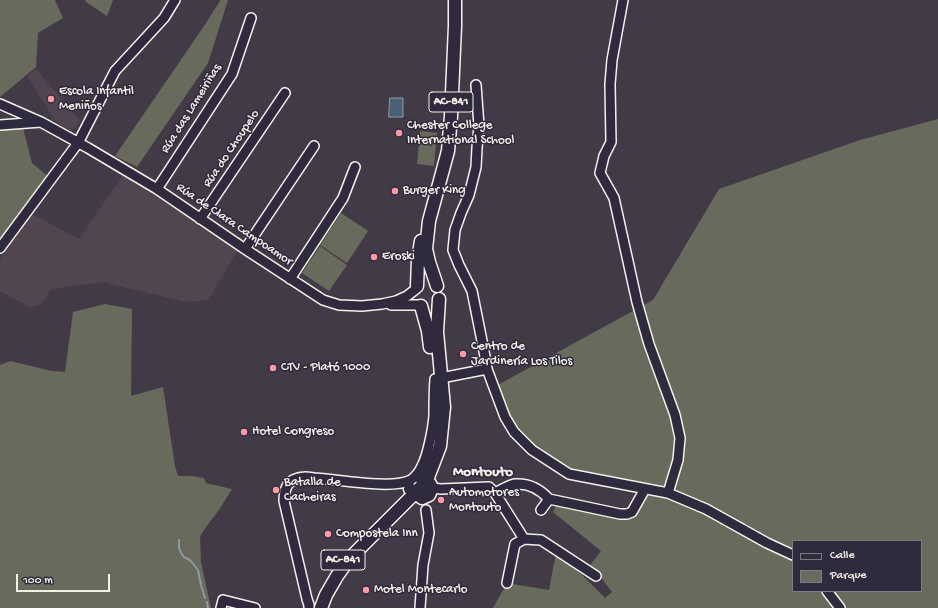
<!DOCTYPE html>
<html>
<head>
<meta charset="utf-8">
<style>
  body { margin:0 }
  #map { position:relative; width:938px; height:608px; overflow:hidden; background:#433a48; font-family:"Gochi Hand",sans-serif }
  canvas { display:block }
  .legend { position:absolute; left:792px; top:540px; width:130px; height:52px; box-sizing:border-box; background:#2f2a3d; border:1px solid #7e7a81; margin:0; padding:5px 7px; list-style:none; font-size:12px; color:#f4f1e8 }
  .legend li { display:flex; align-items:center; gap:8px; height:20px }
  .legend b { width:20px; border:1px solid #7e7a81 }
  .scale { position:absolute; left:16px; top:574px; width:94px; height:18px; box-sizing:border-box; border:2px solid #f4f1e8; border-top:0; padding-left:5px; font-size:12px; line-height:14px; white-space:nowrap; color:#f4f1e8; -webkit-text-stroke:3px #2f2a3d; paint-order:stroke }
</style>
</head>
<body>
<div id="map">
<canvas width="938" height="608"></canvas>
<ul class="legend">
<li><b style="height:5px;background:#2f2a3d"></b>Calle</li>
<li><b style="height:11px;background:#686a5c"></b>Parque</li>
</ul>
<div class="scale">100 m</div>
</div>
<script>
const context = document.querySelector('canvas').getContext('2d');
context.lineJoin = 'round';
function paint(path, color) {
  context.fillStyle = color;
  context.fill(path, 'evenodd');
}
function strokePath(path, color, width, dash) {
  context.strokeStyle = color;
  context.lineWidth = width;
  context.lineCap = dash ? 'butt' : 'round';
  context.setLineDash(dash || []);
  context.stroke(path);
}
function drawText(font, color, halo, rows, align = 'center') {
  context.font = font + ' "Gochi Hand",sans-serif';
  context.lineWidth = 3;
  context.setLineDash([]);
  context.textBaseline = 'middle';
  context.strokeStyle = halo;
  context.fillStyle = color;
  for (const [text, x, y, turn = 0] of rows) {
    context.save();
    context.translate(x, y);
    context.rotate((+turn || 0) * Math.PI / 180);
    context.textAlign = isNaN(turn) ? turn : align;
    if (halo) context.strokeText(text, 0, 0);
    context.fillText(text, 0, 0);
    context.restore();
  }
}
const built = new Path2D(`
  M36,69L80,121L74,129L69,130L56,122L27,76Z
  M123,175L238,250L208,300L185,302L103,282L51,289L41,304L29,307L0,291V259L28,212L79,239Z`);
const green = new Path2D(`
  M0,0H55L63,18L38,33L36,67L0,97Z
  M85,0H113L107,16L86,2Z
  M220,0H228L208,63L137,167L115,156L206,23L220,1Z
  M938,119V608H493L507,583L549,590L556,553L581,574L605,598L612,592L600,576L588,568L601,551L553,512L557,503L620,517L646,493L568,471L533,447L515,429L494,387L653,300L719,189L860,140ZM793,541H921V591H793Z
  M0,124H22L32,163L51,179L0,248Z
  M420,131L437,133L434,166L417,164Z
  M341,213L368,231L347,263L320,245Z
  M320,246L347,265L329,291L302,273Z
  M105,304L132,309L131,396L163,387L175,466L178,476H192L204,478L206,483L232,489L219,510L206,527L200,536L201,562L211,608H0V365L10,361L52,371L65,372L73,312Z`);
const water = new Path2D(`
  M390,98H403V117H389Z`);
const stream = new Path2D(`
  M179,540V548L181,553L184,557L190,560L198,570L201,585L205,598
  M207,602L208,608`);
const minor = new Path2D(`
  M623,0L612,60L610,84L611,142L604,156L600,173L614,198L637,302L649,344L675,415L680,438L678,460L668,493
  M476,85L479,126L477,148L476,167L469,195L461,213L455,230L453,250L459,265L472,291L484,351L487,369L505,417L514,432L532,450L569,474L668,493L706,509L767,543L793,555
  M0,104L41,122L88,148L157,189L245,249L323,300L339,305L362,306L382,304L396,301L407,296L416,289
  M0,125L41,122
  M157,189L232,74L251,18
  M200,219L285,93
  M0,248L78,143L115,71L164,18L175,0
  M245,249L314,146
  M290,279L343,198L355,167
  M391,305H420
  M441,378L487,369
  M432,488L441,489L489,487L495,493L524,539L541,540L596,576
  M495,493C501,490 509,485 515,484C529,483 540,489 549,499L620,514H627L632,512L645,489
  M541,510L549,499
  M507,583L515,544L524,539
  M827,591L840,608
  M221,608L223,600L255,608
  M309,608V605L307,599L284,501C284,493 286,484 293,480C300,476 307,477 314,478C337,479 392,490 411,480C415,477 420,471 422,466C428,455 433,428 434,416C434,404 434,392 435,379
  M420,608L423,565L429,533L426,510`);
const major = new Path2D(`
  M417,286L418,260L421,241
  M437,286L429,262L426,249L429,221L448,151L451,116L455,26V0
  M421,306L428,331L430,347
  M410,489L422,498L429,495L432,488C430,482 427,480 421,478
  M321,608L326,595L337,576L349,559L415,493L427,480L440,446L444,407L437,332L439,299`);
const markers = [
  [51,99,4,"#ff9aa2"],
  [399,133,4,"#ff9aa2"],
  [395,191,4,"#ff9aa2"],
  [374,257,4,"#ff9aa2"],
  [463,354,4,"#ff9aa2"],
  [273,368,4,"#ff9aa2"],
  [244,432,4,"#ff9aa2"],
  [276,490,4,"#ff9aa2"],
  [441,500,4,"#ff9aa2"],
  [328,534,4,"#ff9aa2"],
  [366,590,4,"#ff9aa2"]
];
const shields = [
  [451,102,44],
  [343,560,44]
];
const shieldNames = [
  ["AC-841",451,102],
  ["AC-841",343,560]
];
const poiNames = [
  ["Escola Infantil",59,92],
  ["Meniños",59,107],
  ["Chester College",407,126],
  ["International School",407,141],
  ["Burger King",403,191],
  ["Eroski",382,257],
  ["Centro de",471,347],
  ["Jardinería Los Tilos",471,362],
  ["CTV - Plató 1000",281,368],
  ["Hotel Congreso",252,432],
  ["Batalla de",284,483],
  ["Cacheiras",284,498],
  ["Automotores",449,493],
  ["Montouto",449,508],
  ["Compostela Inn",336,534],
  ["Motel Montecarlo",374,590]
];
const streetNames = [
  ["Rúa das Lameiriñas",192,109,-58],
  ["Rúa do Choupelo",232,149,-56],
  ["Rúa de Clara Campoamor",234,225,34]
];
const quarterNames = [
  ["Montouto",483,473]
];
paint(built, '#51454f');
paint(green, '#686a5c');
paint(water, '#4b6176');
strokePath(water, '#8f9ba4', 1);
strokePath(stream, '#8f9ba4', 2);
strokePath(minor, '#f4f1e8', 12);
strokePath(major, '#f4f1e8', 15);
strokePath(minor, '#2f2a3d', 9);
strokePath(major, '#2f2a3d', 12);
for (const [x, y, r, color] of markers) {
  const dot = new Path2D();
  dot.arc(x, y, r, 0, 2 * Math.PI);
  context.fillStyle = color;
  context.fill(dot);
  strokePath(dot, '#2f2a3d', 1.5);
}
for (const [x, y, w] of shields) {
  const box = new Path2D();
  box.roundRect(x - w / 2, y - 10, w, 20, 3);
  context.fillStyle = '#2f2a3d';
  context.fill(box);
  strokePath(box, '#f4f1e8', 1);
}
drawText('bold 12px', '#f4f1e8', null, shieldNames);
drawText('13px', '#f4f1e8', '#2f2a3d', poiNames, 'left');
drawText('13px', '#f4f1e8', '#2f2a3d', streetNames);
drawText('bold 15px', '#f4f1e8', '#2f2a3d', quarterNames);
</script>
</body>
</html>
